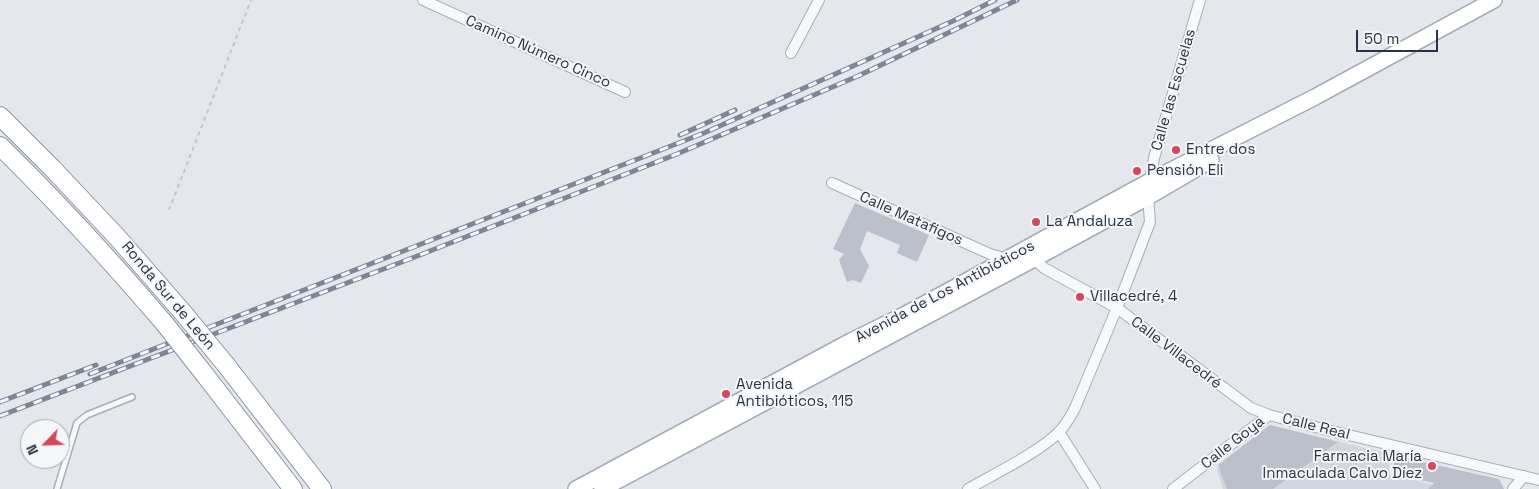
<!DOCTYPE html>
<html>
<head>
<meta charset="utf-8">
<style>
  body { margin:0 }
  #map { position:relative; width:1539px; height:489px; overflow:hidden; background:#e4e7ec; font-family:"Space Grotesk",sans-serif }
  canvas { display:block }
  .north { position:absolute; left:20px; top:419px; width:50px; height:50px; box-sizing:border-box; background:#f4f6f9; border:1px solid #a4a8b1; border-radius:50%; rotate:246deg; font-size:14px; font-weight:700; line-height:20px; text-align:center; color:#2b3445 }
  .north::after { content:''; display:block; margin:auto; width:18px; height:22px; background:#d1495b; clip-path:polygon(50% 0,100% 100%,50% 72%,0 100%) }
  .scale { position:absolute; left:1356px; top:30px; width:82px; height:22px; box-sizing:border-box; border:2px solid #2b3445; border-top:0; padding-left:6px; font-size:15px; line-height:18px; white-space:nowrap; color:#2b3445; -webkit-text-stroke:4px #f4f6f9; paint-order:stroke }
</style>
</head>
<body>
<div id="map">
<canvas width="1539" height="489"></canvas>
<div class="north">N</div>
<div class="scale">50 m</div>
</div>
<script>
const context = document.querySelector('canvas').getContext('2d');
context.lineJoin = 'round';
function paint(path, color) {
  context.fillStyle = color;
  context.fill(path, 'evenodd');
}
function strokePath(path, color, width, dash) {
  context.strokeStyle = color;
  context.lineWidth = width;
  context.lineCap = dash ? 'butt' : 'round';
  context.setLineDash(dash || []);
  context.stroke(path);
}
function drawText(font, color, halo, rows, align = 'center') {
  context.font = font + ' "Space Grotesk",sans-serif';
  context.lineWidth = 4;
  context.setLineDash([]);
  context.textBaseline = 'middle';
  context.strokeStyle = halo;
  context.fillStyle = color;
  for (const [text, x, y, turn = 0] of rows) {
    context.save();
    context.translate(x, y);
    context.rotate((+turn || 0) * Math.PI / 180);
    context.textAlign = isNaN(turn) ? turn : align;
    if (halo) context.strokeText(text, 0, 0);
    context.fillText(text, 0, 0);
    context.restore();
  }
}
const built = new Path2D(`
  M1269,425L1391,454L1388,474L1452,489H1223L1217,469Z`);
const building = new Path2D(`
  M855,203L929,235L917,262L897,253L900,245L867,231L860,249L869,266L861,283L853,280L847,282L839,260L844,254L833,249Z
  M1270,425L1338,442L1273,489H1227L1218,465Z
  M1395,456L1499,479L1504,489H1428L1434,483L1397,475L1398,473L1393,468Z`);
const path = new Path2D(`
  M169,210L251,0`);
const service = new Path2D(`
  M57,489L77,423L87,415L132,397`);
const minor = new Path2D(`
  M423,0L625,92
  M791,53L819,0
  M1150,181L1154,158L1200,0
  M832,183L990,254L1007,259
  M1034,259L1044,268L1117,308L1251,408L1269,415L1327,430L1539,480
  M1059,432L1095,489
  M968,489C994,474 1040,452 1060,431C1066,424 1071,416 1075,408L1117,308L1150,222L1148,197
  M1173,489L1269,415
  M1513,489L1524,476`);
const primary = new Path2D(`
  M576,489L851,341L906,314L1150,181L1315,97L1494,0
  M602,489L1034,259L1148,197L1211,160`);
const motorway = new Path2D(`
  M0,116L53,169L117,237L185,315
  M0,146C58,203 112,262 165,324
  M226,365L322,489
  M205,375L293,489`);
const rail = new Path2D(`
  M680,135L735,110
  M90,374L704,133L953,21L995,0
  M0,402L96,365
  M0,416L407,260L677,154L858,76L1017,0`);
const motorwayBridge = new Path2D(`
  M185,315L226,365
  M165,324L205,375`);
const markers = [
  [1176,150,5,"#d1495b"],
  [1137,171,5,"#d1495b"],
  [1036,222,5,"#d1495b"],
  [1080,297,5,"#d1495b"],
  [726,394,5,"#d1495b"],
  [1432,466,5,"#d1495b"]
];
const streetNames = [
  ["Camino Número Cinco",538,52,24],
  ["Calle las Escuelas",1174,90,-74],
  ["Calle Matafigos",911,219,24],
  ["Avenida de Los Antibióticos",945,292,-28],
  ["Ronda Sur de León",168,296,50],
  ["Calle Villacedré",1176,353,37],
  ["Calle Real",1316,427,14],
  ["Calle Goya",1233,443,-38]
];
const poiNames = [
  ["Entre dos",1186,150],
  ["Pensión Eli",1147,171],
  ["La Andaluza",1046,222],
  ["Villacedré, 4",1090,297],
  ["Avenida",736,385],
  ["Antibióticos, 115",736,402],
  ["Farmacia María",1422,457,"right"],
  ["Inmaculada Calvo Díez",1422,474,"right"]
];
paint(built, '#d2d6de');
paint(building, '#bbc0ca');
strokePath(service, '#a9aeb7', 8);
strokePath(minor, '#a9aeb7', 12);
strokePath(primary, '#a3abb8', 18);
strokePath(motorway, '#8b94a3', 20);
strokePath(path, '#c2c5cb', 2, [4, 4]);
strokePath(service, '#f7f8fa', 5);
strokePath(minor, '#f7f8fa', 10);
strokePath(primary, '#fff', 15);
strokePath(motorway, '#fff', 18);
strokePath(rail, '#7d8696', 5);
strokePath(rail, '#f4f6f9', 3, [9]);
strokePath(motorwayBridge, '#8b94a3', 20, []);
strokePath(motorwayBridge, '#fff', 18);
for (const [x, y, r, color] of markers) {
  const dot = new Path2D();
  dot.arc(x, y, r, 0, 2 * Math.PI);
  context.fillStyle = color;
  context.fill(dot);
  strokePath(dot, '#f4f6f9', 2);
}
drawText('15px', '#2b3445', '#f4f6f9', streetNames);
drawText('15px', '#2b3445', '#f4f6f9', poiNames, 'left');
</script>
</body>
</html>
